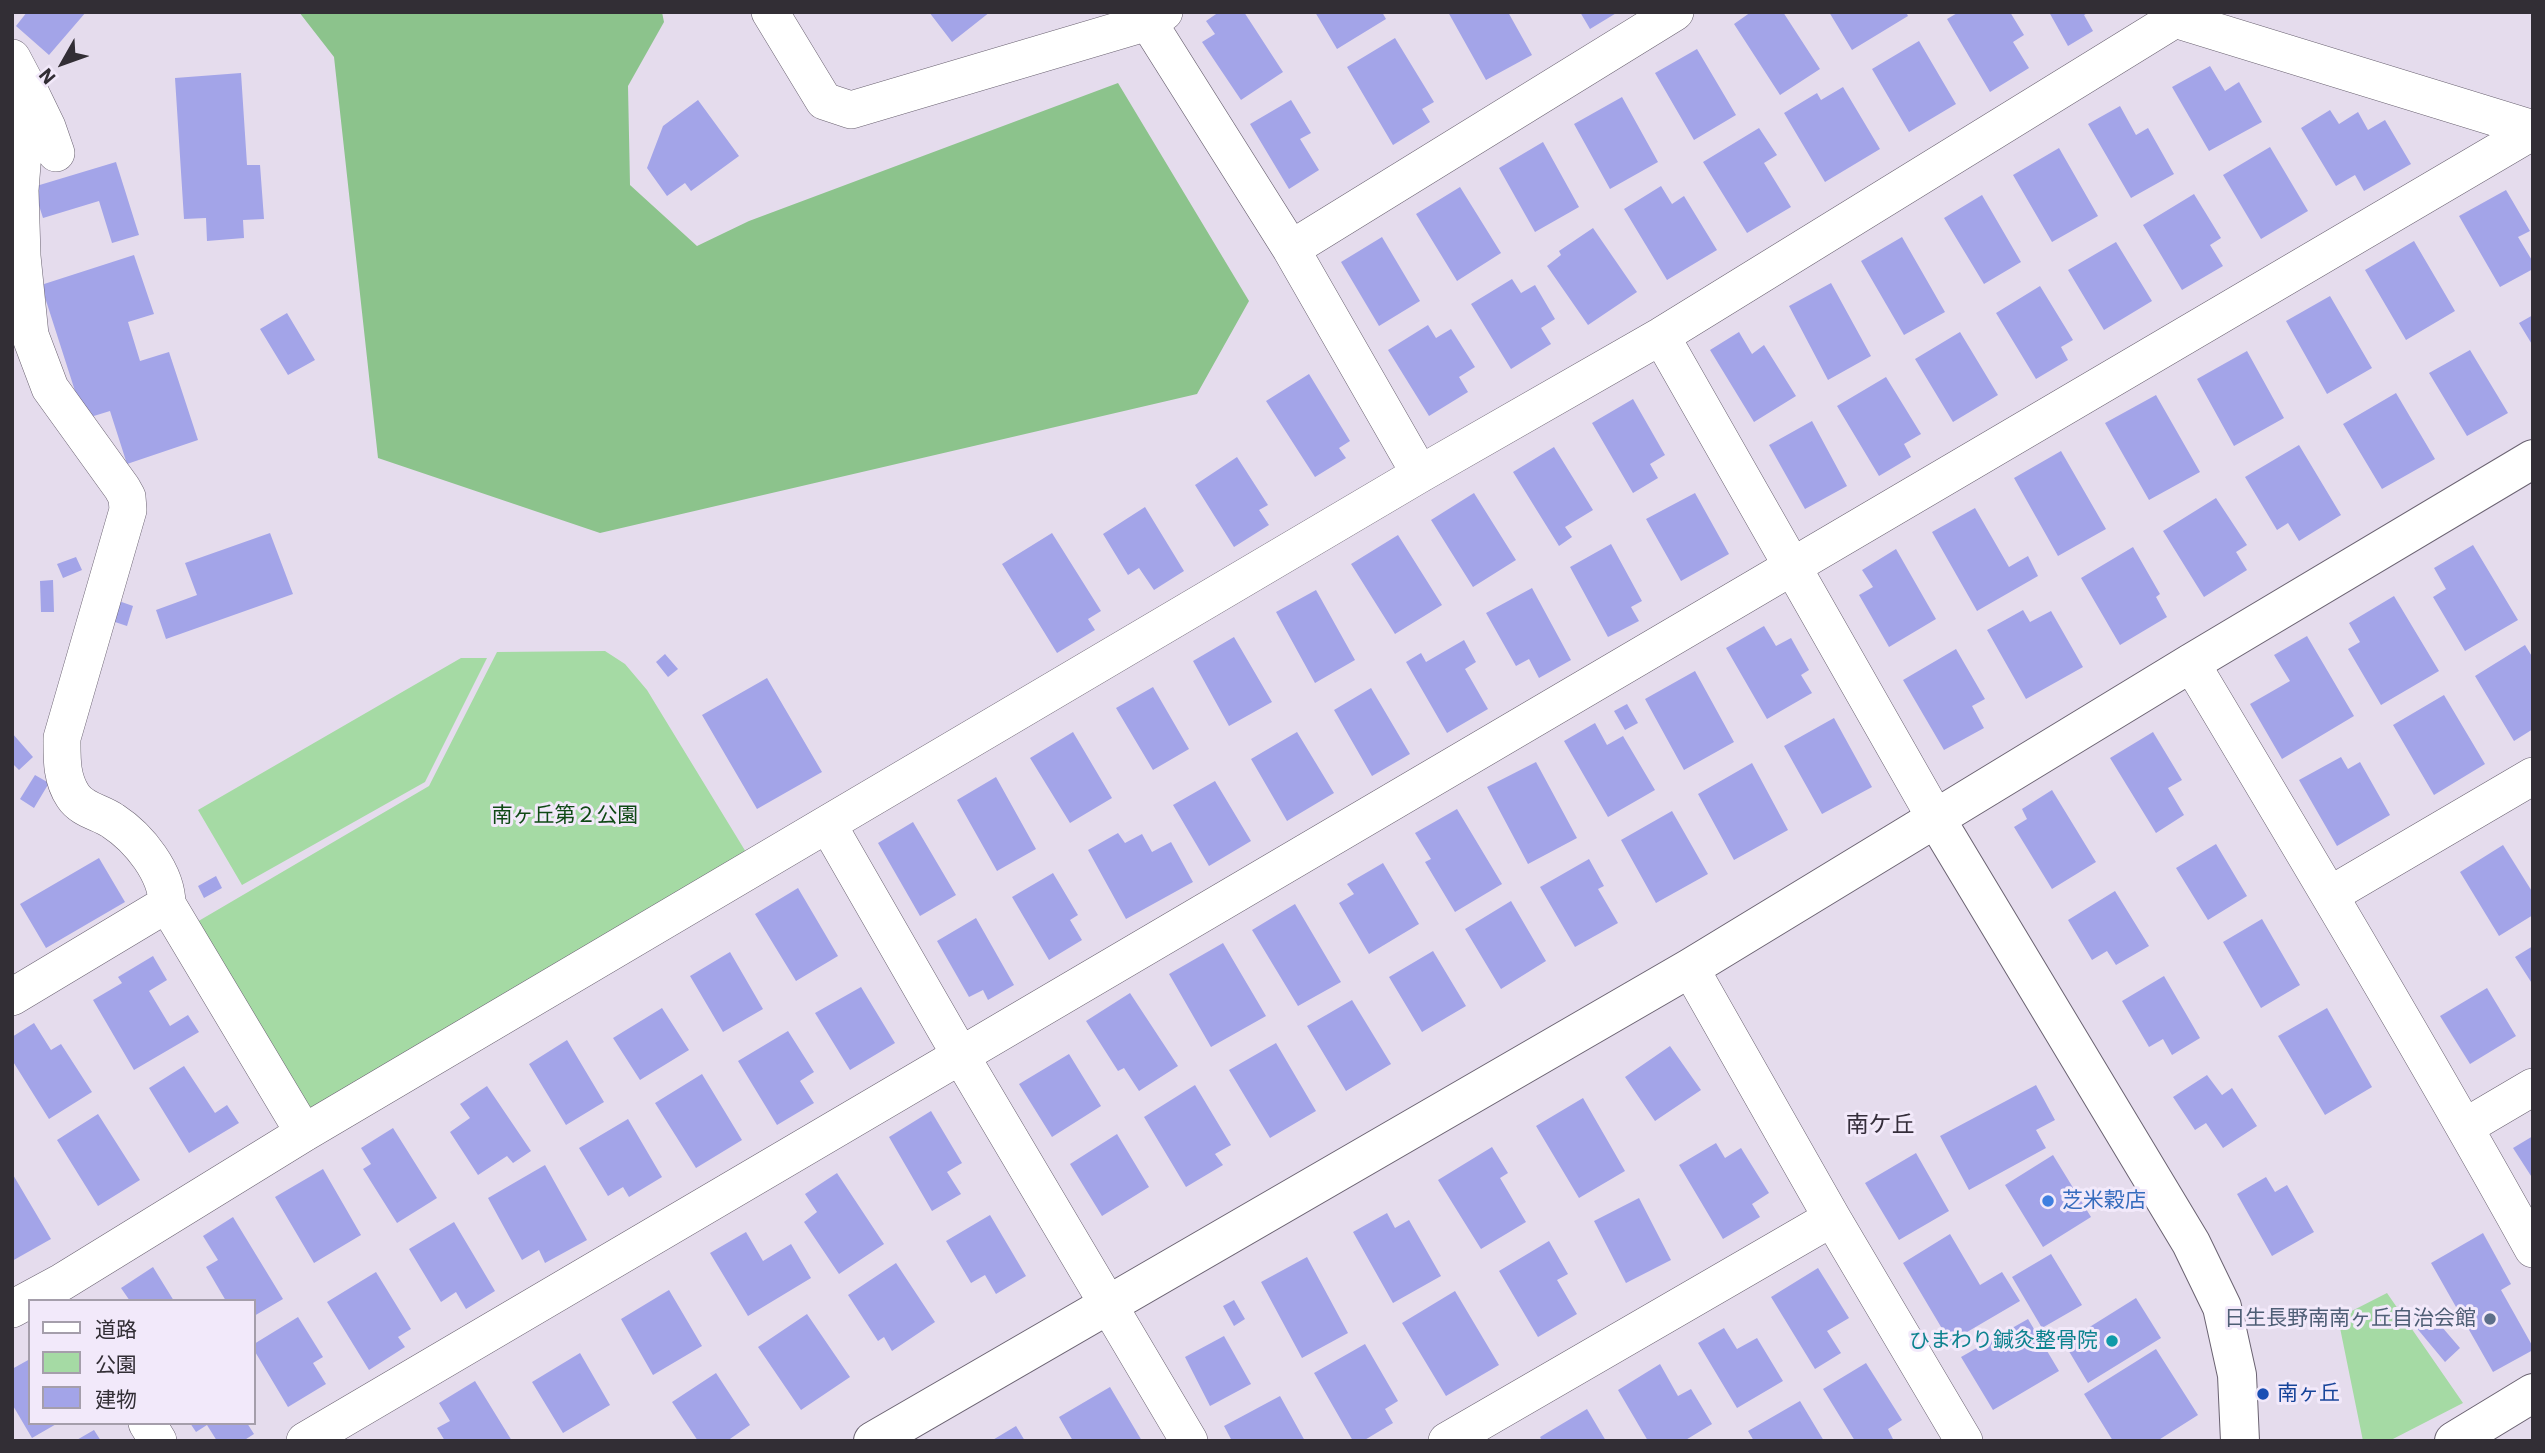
<!DOCTYPE html>
<html>
<head>
<meta charset="utf-8">
<style>
  body { margin:0 }
  #map { position:relative; width:2545px; height:1453px; overflow:hidden; background:#e5dced; font-family:"IBM Plex Sans","Noto Sans JP",sans-serif }
  canvas { display:block }
  .frame { position:absolute; inset:0; border:14px solid #322e35; pointer-events:none }
  .legend { position:absolute; left:28px; top:1299px; width:228px; height:126px; box-sizing:border-box; background:#f2e9fa; border:2px solid #a59eab; margin:0; padding:9px 12px; list-style:none; font-size:21px; color:#322e35 }
  .legend li { display:flex; align-items:center; gap:14px; height:35px }
  .legend b { width:35px; border:2px solid #a59eab }
  .north { position:absolute; left:28px; top:28px; width:70px; height:70px; -webkit-text-stroke:5px #f2e9fa; paint-order:stroke; rotate:230deg; font-size:19px; font-weight:700; line-height:28px; text-align:center; color:#322e35 }
  .north::after { content:''; display:block; margin:auto; width:24px; height:32px; background:#322e35; clip-path:polygon(50% 0,100% 100%,50% 72%,0 100%) }
</style>
</head>
<body>
<div id="map">
<canvas width="2545" height="1453"></canvas>
<div class="frame"></div>
<ul class="legend">
<li><b style="height:9px;background:#fff"></b>道路</li>
<li><b style="height:19px;background:#a5daa4"></b>公園</li>
<li><b style="height:19px;background:#a3a4e8"></b>建物</li>
</ul>
<div class="north">N</div>
</div>
<script>
const context = document.querySelector('canvas').getContext('2d');
context.lineJoin = 'round';
function paint(path, color) {
  context.fillStyle = color;
  context.fill(path, 'evenodd');
}
function strokePath(path, color, width, dash) {
  context.strokeStyle = color;
  context.lineWidth = width;
  context.lineCap = dash ? 'butt' : 'round';
  context.setLineDash(dash || []);
  context.stroke(path);
}
function drawText(font, color, halo, rows, align = 'center') {
  context.font = font + ' "IBM Plex Sans","Noto Sans JP",sans-serif';
  context.lineWidth = 6;
  context.setLineDash([]);
  context.textBaseline = 'middle';
  context.strokeStyle = halo;
  context.fillStyle = color;
  for (const [text, x, y, turn = 0] of rows) {
    context.save();
    context.translate(x, y);
    context.rotate((+turn || 0) * Math.PI / 180);
    context.textAlign = isNaN(turn) ? turn : align;
    if (halo) context.strokeText(text, 0, 0);
    context.fillText(text, 0, 0);
    context.restore();
  }
}
const green = new Path2D(`
  M605,651L625,664L647,690L752,862L306,1123L190,926L429,786L497,652Z
  M461,658H487L425,782L242,885L198,810Z
  M2387,1293L2463,1403L2389,1441H2363L2338,1318Z`);
const forest = new Path2D(`
  M299,12H662L664,22L628,86L630,185L697,246L749,221L1118,83L1249,301L1197,394L600,533L378,458L334,57Z`);
const building = new Path2D(`
  M27,12H86L49,55L16,26Z
  M929,12H990L952,42Z
  M1219,12H1244L1283,72L1241,100L1202,42L1215,34L1206,21Z
  M1315,12H1382L1386,19L1337,49Z
  M1448,12H1508L1532,55L1486,80Z
  M1580,12H1618L1590,29Z
  M1751,12H1783L1820,69L1780,95L1734,24Z
  M1829,12H1906L1908,16L1852,50Z
  M1959,12H2010L2024,35L2013,42L2029,68L1990,92L1947,19Z
  M2049,12H2089L2084,15L2093,31L2068,46Z
  M1395,38L1434,102L1422,109L1430,122L1393,145L1347,67Z
  M1919,41L1956,104L1909,132L1872,69Z
  M1697,49L1736,115L1694,140L1655,73Z
  M2210,66L2225,91L2239,82L2262,122L2209,151L2172,87Z
  M241,73L247,165H260L264,219L243,220L244,238L207,241L206,218L184,219L175,78Z
  M1843,87L1880,149L1825,182L1784,113L1817,93L1821,100Z
  M1622,97L1658,162L1610,189L1574,124Z
  M698,100L739,156L691,191L685,183L667,196L647,168L663,126Z
  M1291,100L1311,133L1300,139L1319,170L1289,189L1250,124Z
  M2120,106L2136,135L2148,128L2174,174L2131,198L2088,124Z
  M2330,110L2339,124L2358,112L2368,130L2385,120L2411,164L2364,191L2355,175L2336,186L2301,128Z
  M1759,128L1777,155L1764,163L1791,207L1747,233L1703,162Z
  M1543,142L1579,207L1535,232L1499,168Z
  M2270,147L2308,211L2261,239L2223,175Z
  M2059,148L2098,216L2052,242L2013,175Z
  M116,162L139,235L112,243L99,201L43,218L33,187Z
  M1661,186L1672,204L1684,196L1717,250L1667,280L1624,209Z
  M1460,187L1501,253L1457,281L1416,214Z
  M2506,190L2530,231L2518,237L2533,262V269L2500,287L2459,216Z
  M2194,194L2221,238L2210,245L2223,266L2182,290L2143,225Z
  M1982,195L2021,262L1984,284L1944,218Z
  M1593,228L1637,292L1588,325L1547,266L1561,255L1559,251Z
  M1382,237L1420,301L1379,326L1341,262Z
  M1902,237L1945,312L1904,335L1861,261Z
  M2414,241L2455,311L2406,340L2365,270Z
  M2116,242L2152,301L2104,330L2068,270Z
  M134,255L154,314L128,322L140,361L169,352L198,440L127,464L110,411L84,419L41,285Z
  M1512,279L1521,293L1535,285L1555,319L1541,328L1551,344L1511,369L1471,304Z
  M1831,283L1871,356L1828,380L1789,306Z
  M2040,286L2073,340L2061,347L2068,360L2036,379L1996,313Z
  M2330,296L2372,368L2327,394L2286,321Z
  M287,313L315,360L288,375L260,329Z
  M2533,315V346L2519,323Z
  M1428,325L1436,338L1451,329L1475,367L1459,377L1468,392L1429,416L1388,350Z
  M1739,332L1752,354L1764,345L1796,396L1754,422L1710,350Z
  M1960,332L1998,395L1953,422L1915,359Z
  M2470,350L2508,413L2467,436L2429,373Z
  M2247,351L2284,418L2234,446L2197,379Z
  M1309,374L1350,441L1339,448L1346,458L1315,477L1266,401Z
  M1886,377L1921,434L1904,444L1911,457L1879,476L1837,406Z
  M2396,393L2435,459L2382,489L2343,424Z
  M2156,395L2200,472L2149,500L2105,423Z
  M1633,399L1665,455L1650,464L1658,478L1633,493L1592,423Z
  M1812,421L1847,486L1805,509L1769,445Z
  M2299,445L2341,515L2299,541L2288,523L2277,530L2245,477Z
  M1554,447L1593,510L1565,527L1572,537L1559,546L1513,472Z
  M2061,451L2106,529L2058,556L2014,478Z
  M1237,457L1268,505L1259,510L1269,525L1234,547L1195,485Z
  M1474,493L1516,560L1473,587L1431,520Z
  M1695,493L1729,554L1681,581L1646,519Z
  M2216,498L2247,545L2236,552L2247,570L2204,597L2163,531Z
  M1145,507L1184,571L1154,590L1139,568L1128,575L1103,534Z
  M1975,508L2009,567L2028,556L2038,576L1977,611L1932,532Z
  M270,533L293,594L166,639L156,610L197,595L185,563Z
  M1052,533L1101,611L1088,619L1095,630L1057,653L1002,564Z
  M1398,535L1442,605L1395,634L1351,564Z
  M1611,544L1642,601L1631,607L1639,621L1608,637L1570,567Z
  M2473,545L2518,620L2465,651L2433,597L2446,589L2434,568Z
  M2133,547L2160,594L2156,597L2167,617L2120,645L2081,578Z
  M1896,549L1936,619L1889,647L1859,595L1873,587L1862,570Z
  M76,557L82,570L63,578L57,564Z
  M53,580L54,612H41L40,581Z
  M1532,588L1571,660L1539,678L1529,659L1516,666L1486,613Z
  M1316,590L1355,660L1315,683L1276,612Z
  M2394,596L2439,671L2381,705L2348,649L2360,642L2349,623Z
  M113,599L133,606L127,626L106,619Z
  M2023,610L2030,622L2051,611L2083,667L2026,699L1987,630Z
  M1764,626L1776,646L1791,638L1809,670L1801,675L1812,693L1767,719L1726,648Z
  M2307,636L2354,716L2282,759L2250,704L2290,681L2274,655Z
  M1234,637L1272,702L1229,726L1193,661Z
  M1464,640L1476,662L1465,669L1488,709L1447,733L1406,662L1421,653L1426,662Z
  M2525,645L2533,658V729L2514,741L2475,676Z
  M1956,649L1985,699L1972,706L1984,728L1944,750L1903,680Z
  M665,654L678,669L668,677L656,662Z
  M1695,671L1734,742L1684,770L1645,699Z
  M767,678L822,772L757,809L702,715Z
  M1153,687L1189,749L1153,770L1116,708Z
  M1371,688L1410,754L1372,776L1334,710Z
  M2444,695L2485,764L2434,795L2393,725Z
  M1627,704L1638,723L1625,730L1614,711Z
  M1834,718L1872,787L1822,814L1784,746Z
  M1595,723L1607,745L1623,736L1655,790L1608,817L1564,741Z
  M1073,732L1112,798L1070,823L1030,758Z
  M1297,732L1334,793L1287,821L1251,759Z
  M2153,732L2182,780L2168,788L2184,815L2156,833L2110,758Z
  M12,733L33,757L19,770L12,763Z
  M2341,757L2348,769L2360,762L2390,815L2337,846L2299,780Z
  M1536,762L1577,838L1528,864L1487,787Z
  M1752,763L1788,830L1734,860L1698,794Z
  M35,775L49,783L34,808L20,799Z
  M996,777L1036,849L997,871L957,800Z
  M1215,781L1251,841L1209,866L1173,805Z
  M2052,790L2096,862L2052,889L2014,827L2027,819L2022,809Z
  M1457,809L1502,884L1455,912L1425,862L1431,859L1415,833Z
  M1672,811L1708,874L1656,903L1621,840Z
  M913,822L956,895L920,916L878,843Z
  M1118,833L1125,843L1142,834L1152,852L1171,842L1193,882L1126,919L1088,850Z
  M2216,844L2247,896L2208,920L2176,868Z
  M2503,845L2533,893V915L2499,936L2460,872Z
  M99,858L125,902L46,948L20,904Z
  M1589,859L1604,886L1598,889L1618,923L1575,947L1540,887Z
  M1383,863L1419,924L1369,954L1339,903L1354,894L1347,884Z
  M1053,873L1078,915L1070,920L1082,940L1049,960L1012,897Z
  M216,876L222,888L204,898L198,886Z
  M798,888L838,956L796,981L755,914Z
  M2115,891L2149,946L2116,965L2107,951L2092,960L2068,920Z
  M1511,901L1546,961L1501,989L1465,929Z
  M1295,904L1341,982L1298,1006L1252,930Z
  M976,918L1014,985L988,1000L983,990L969,997L937,941Z
  M2262,919L2300,985L2261,1008L2223,942Z
  M1223,943L1266,1016L1211,1047L1169,974Z
  M2533,946V985L2515,957Z
  M1433,951L1466,1006L1422,1032L1389,977Z
  M730,952L763,1009L723,1032L690,976Z
  M153,956L167,980L149,991L170,1026L188,1015L199,1032L134,1070L93,1000L122,983L118,977Z
  M2164,976L2200,1038L2172,1055L2163,1039L2149,1047L2122,1001Z
  M861,987L895,1043L850,1070L815,1013Z
  M2487,988L2516,1036L2470,1064L2440,1016Z
  M1130,993L1178,1066L1139,1091L1124,1068L1118,1071L1086,1021Z
  M1352,1000L1391,1064L1346,1091L1307,1026Z
  M662,1008L689,1050L640,1080L613,1038Z
  M2327,1008L2372,1087L2325,1115L2278,1036Z
  M34,1023L51,1050L61,1044L92,1092L49,1119L12,1060V1037Z
  M788,1031L814,1072L800,1081L814,1103L777,1125L738,1061Z
  M567,1040L604,1102L566,1125L529,1064Z
  M1276,1043L1316,1111L1270,1138L1229,1070Z
  M1670,1046L1701,1090L1655,1121L1625,1077Z
  M1069,1054L1101,1106L1052,1137L1019,1084Z
  M184,1066L215,1113L227,1105L239,1123L189,1153L149,1088Z
  M702,1074L742,1140L696,1168L655,1103Z
  M2207,1075L2222,1095L2232,1088L2257,1126L2223,1148L2206,1123L2195,1130L2173,1097Z
  M1195,1085L1231,1145L1215,1154L1223,1165L1186,1187L1144,1117Z
  M2036,1085L2055,1120L2036,1130L2046,1148L1969,1190L1940,1136Z
  M487,1086L531,1151L513,1163L507,1156L478,1175L450,1132L470,1118L460,1104Z
  M1583,1098L1625,1171L1579,1198L1536,1126Z
  M931,1111L962,1163L947,1172L961,1194L932,1211L889,1137Z
  M98,1114L140,1180L98,1206L57,1140Z
  M628,1119L662,1177L629,1197L623,1187L608,1196L579,1148Z
  M393,1128L437,1198L397,1223L363,1169L371,1164L361,1148Z
  M1117,1134L1149,1187L1102,1216L1070,1164Z
  M2533,1136V1179L2513,1148Z
  M1716,1143L1725,1158L1741,1148L1769,1193L1752,1204L1760,1217L1723,1239L1679,1165Z
  M1492,1147L1508,1173L1500,1178L1526,1222L1481,1249L1438,1180Z
  M1916,1153L1949,1211L1899,1240L1865,1183Z
  M2053,1155L2091,1217L2043,1247L2005,1185Z
  M545,1165L587,1240L545,1263L539,1250L522,1260L488,1198Z
  M323,1169L361,1235L314,1263L275,1197Z
  M12,1173L51,1239L12,1261Z
  M837,1173L884,1244L839,1274L804,1222L817,1212L805,1194Z
  M2266,1177L2275,1192L2287,1185L2314,1232L2272,1256L2237,1194Z
  M1639,1198L1671,1260L1626,1283L1594,1221Z
  M1387,1213L1395,1228L1409,1220L1441,1276L1393,1303L1353,1232Z
  M990,1215L1026,1276L996,1294L985,1275L971,1283L946,1241Z
  M233,1217L283,1299L254,1316V1301H226L206,1267L218,1260L203,1236Z
  M454,1222L495,1291L466,1309L456,1292L441,1302L409,1249Z
  M746,1232L763,1261L791,1244L811,1278L748,1316L710,1253Z
  M2483,1233L2511,1284L2501,1290L2533,1347V1350L2493,1372L2431,1263Z
  M1950,1234L1980,1285L2002,1272L2020,1301L1950,1342L1903,1263Z
  M1549,1241L1568,1274L1557,1280L1577,1314L1538,1337L1499,1271Z
  M2051,1254L2082,1305L2042,1328L2012,1277Z
  M1307,1257L1348,1333L1302,1358L1261,1282Z
  M896,1263L935,1322L892,1351L884,1337L878,1341L848,1295Z
  M153,1267L174,1301H130L121,1288Z
  M1818,1268L1849,1318L1827,1331L1841,1353L1815,1369L1771,1297Z
  M376,1272L411,1329L398,1337L405,1347L369,1370L327,1302Z
  M669,1290L702,1346L653,1375L621,1319Z
  M1455,1291L1499,1365L1446,1396L1402,1323Z
  M2136,1298L2161,1338L2088,1383L2064,1343Z
  M1234,1300L1245,1319L1234,1326L1223,1306Z
  M2430,1313L2460,1348L2445,1362L2415,1326Z
  M807,1314L850,1377L801,1410L758,1347Z
  M298,1317L323,1357L313,1363L326,1384L288,1407L254,1350V1344Z
  M2028,1319L2059,1371L1993,1410L1961,1357Z
  M1724,1328L1737,1349L1757,1338L1783,1381L1737,1408L1698,1343Z
  M1224,1336L1251,1384L1210,1406L1185,1357Z
  M1365,1344L1398,1401L1385,1409L1393,1423L1363,1441H1353L1314,1373Z
  M2156,1349L2198,1415L2157,1441H2113L2084,1394Z
  M580,1353L610,1405L563,1433L532,1382Z
  M30,1359V1423H58L32,1438L12,1404V1369Z
  M1866,1363L1902,1420L1888,1429L1894,1441H1855L1823,1389Z
  M1660,1364L1678,1396L1691,1389L1712,1424L1684,1441H1648L1618,1390Z
  M716,1373L750,1425L727,1441H698L672,1402Z
  M475,1381L512,1441H445L437,1428L450,1421L439,1403Z
  M1110,1387L1142,1441H1073L1059,1417Z
  M1280,1396L1305,1441H1232L1224,1426Z
  M1800,1401L1824,1441H1754L1748,1431Z
  M1587,1409L1606,1441H1542L1540,1437Z
  M190,1423H247L254,1434L243,1441H217L207,1425L196,1432Z
  M1016,1426L1025,1441H991Z
  M94,1430L101,1441H75Z`);
const street = new Path2D(`
  M770,12L824,101L851,110L1148,22L1164,12
  M2171,12L2175,19L2533,129
  M1148,22L1291,249L1420,474
  M12,58L31,94L25,126L20,190L22,256L30,335L50,388L122,488L127,497L128,510L62,738C62,758 61,778 73,796C82,810 100,812 113,821C139,838 167,873 167,904
  M31,94L47,127L56,153
  M1291,249L1675,12
  M1661,336L1936,819
  M2191,663C2307,857 2423,1051 2533,1249
  M828,825L962,1058L1189,1441
  M2330,895L2533,776
  M1690,968L1832,1218L1964,1441
  M12,997L167,904L304,1133
  M2465,1127L2533,1087
  M12,1309L62,1282L304,1133L1420,474L1661,336L2175,19
  M147,1423L158,1441
  M305,1441C1049,1007 1789,566 2533,131
  M1447,1441L1832,1218`);
const secondary = new Path2D(`
  M1936,819L2191,1243L2222,1307L2237,1375L2240,1441
  M873,1441L1690,968L2191,663L2533,459
  M2454,1441L2533,1393`);
const markers = [
  [2048,1201,7,"#3f7fe0"],
  [2490,1319,7,"#5c6f8a"],
  [2112,1341,7,"#0f9aa8"],
  [2263,1394,7,"#1a4fb4"]
];
const parkNames = [
  ["南ヶ丘第２公園",565,816]
];
const shopNames = [
  ["芝米穀店",2062,1201]
];
const serviceNames = [
  ["日生長野南南ヶ丘自治会館",2476,1319]
];
const cultureNames = [
  ["ひまわり鍼灸整骨院",2098,1341]
];
const transitNames = [
  ["南ヶ丘",2277,1394]
];
const neighbourhoodNames = [
  ["南ケ丘",1880,1125]
];
paint(green, '#a5daa4');
paint(forest, '#8cc38c');
paint(building, '#a3a4e8');
strokePath(street, '#6a6271', 38);
strokePath(secondary, '#6a6271', 40);
strokePath(street, '#fff', 37);
strokePath(secondary, '#fff', 38);
for (const [x, y, r, color] of markers) {
  const dot = new Path2D();
  dot.arc(x, y, r, 0, 2 * Math.PI);
  context.fillStyle = color;
  context.fill(dot);
  strokePath(dot, '#f2e9fa', 2.5);
}
drawText('21px', '#0f4915', '#f2e9fa', parkNames);
drawText('21px', '#366cbe', '#f2e9fa', shopNames, 'left');
drawText('21px', '#4e5e75', '#f2e9fa', serviceNames, 'right');
drawText('21px', '#0d838f', '#f2e9fa', cultureNames, 'right');
drawText('21px', '#164399', '#f2e9fa', transitNames, 'left');
drawText('23px', '#342d3a', '#f2e9fa', neighbourhoodNames);
</script>
</body>
</html>
